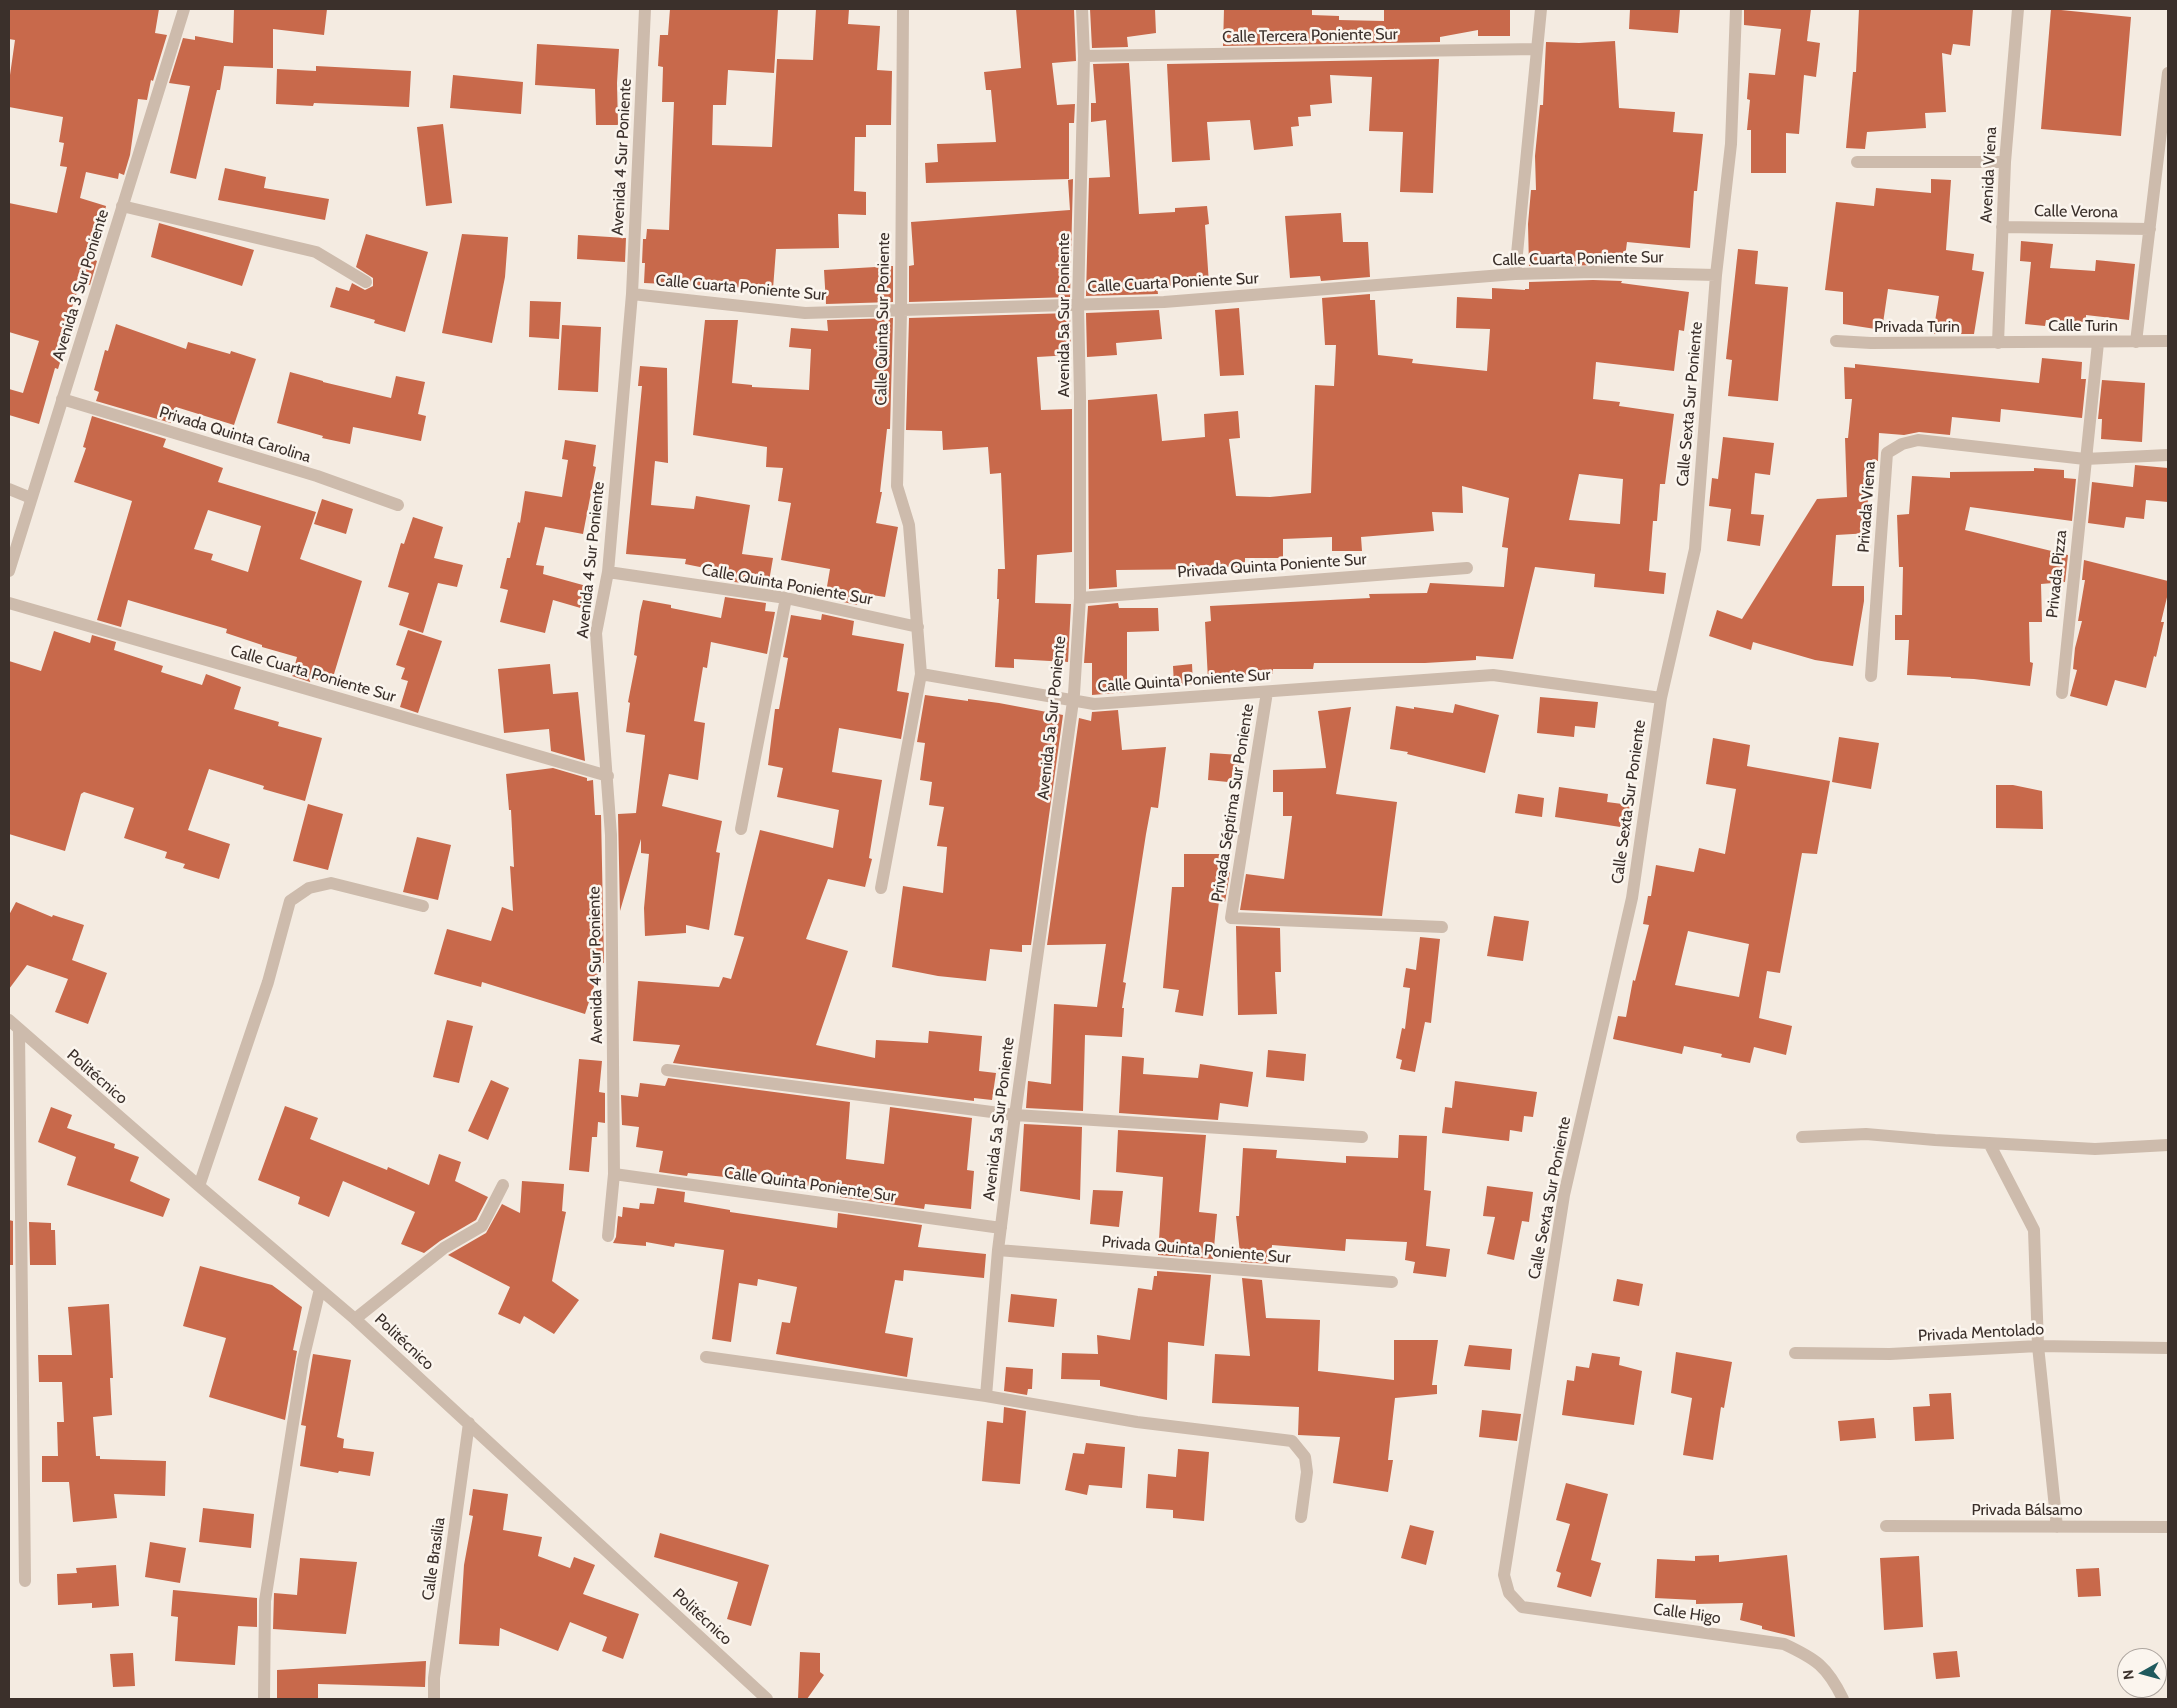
<!DOCTYPE html>
<html>
<head>
<meta charset="utf-8">
<style>
  body { margin:0 }
  #map { position:relative; width:2177px; height:1708px; overflow:hidden; background:#f4ebe1; font-family:Cabin,sans-serif }
  canvas { display:block }
  .frame { position:absolute; inset:0; border:10px solid #3b302b; pointer-events:none }
  .north { position:absolute; left:2117px; top:1648px; width:50px; height:50px; box-sizing:border-box; background:#fbf5ee; border:1px solid #aea6a0; border-radius:50%; rotate:263deg; font-size:14px; font-weight:700; line-height:20px; text-align:center; color:#3b302b }
  .north::after { content:''; display:block; margin:auto; width:18px; height:22px; background:#1f5a5e; clip-path:polygon(50% 0,100% 100%,50% 72%,0 100%) }
</style>
</head>
<body>
<div id="map">
<canvas width="2177" height="1708"></canvas>
<div class="frame"></div>
<div class="north">N</div>
</div>
<script>
const context = document.querySelector('canvas').getContext('2d');
context.lineJoin = 'round';
function paint(path, color) {
  context.fillStyle = color;
  context.fill(path, 'evenodd');
}
function strokePath(path, color, width, dash) {
  context.strokeStyle = color;
  context.lineWidth = width;
  context.lineCap = dash ? 'butt' : 'round';
  context.setLineDash(dash || []);
  context.stroke(path);
}
function drawText(font, color, halo, rows, align = 'center') {
  context.font = font + ' Cabin,sans-serif';
  context.lineWidth = 5;
  context.setLineDash([]);
  context.textBaseline = 'middle';
  context.strokeStyle = halo;
  context.fillStyle = color;
  for (const [text, x, y, turn = 0] of rows) {
    context.save();
    context.translate(x, y);
    context.rotate((+turn || 0) * Math.PI / 180);
    context.textAlign = isNaN(turn) ? turn : align;
    if (halo) context.strokeText(text, 0, 0);
    context.fillText(text, 0, 0);
    context.restore();
  }
}
const building = new Path2D(`
  M9,9H159L155,33L167,35L153,81L151,80L147,100L138,99L130,155L124,175L119,173L118,179L86,172L80,198L106,206L95,260L97,261L90,285L80,283L59,348L64,350L58,369L55,368L39,424L9,415V389L23,393L39,341L9,332V203L57,213L67,167L60,166L64,143L59,142L63,117L9,107V82L15,40L9,39Z
  M234,9H327L324,35L273,29V68L224,66L220,90H217L196,179L170,173L190,86L169,83L183,38L195,40V36L233,43Z
  M670,9H778L774,73L728,70L726,105H713L712,145L772,147L777,59L813,60L816,9H849L848,24L880,26L877,70L892,71L891,125H866V137H855L854,191L866,192V215L838,214L839,248L776,249L773,289L644,283L645,263H642L643,239H646L647,229L669,230L674,102H662L663,67L658,66L660,35H668Z
  M1016,9H1074L1076,61L1052,63L1057,105L1075,104L1074,123H1069V179L926,183L925,163L938,162L937,144L996,142L991,90H986L984,72L1021,68Z
  M1090,9H1155L1156,33L1127,37L1128,47L1092,48Z
  M1224,9H1312V15L1339,16V20L1384,21V9H1510V36H1478V30L1440,37V42L1223,46Z
  M1630,9H1680L1678,33L1629,29Z
  M1744,9H1811L1807,41L1820,43L1816,77L1804,75L1799,134L1786,133V173H1751V130H1747L1750,100L1747,99L1749,73L1775,75L1781,29L1744,25Z
  M1859,9H1973L1970,46L1953,44L1951,55L1942,53L1946,112L1925,113L1926,128L1867,132L1865,149L1846,148L1853,72H1856Z
  M2051,9L2131,17L2121,136L2041,129Z
  M1615,41L1619,108L1675,112L1673,132L1703,134L1697,191H1694L1690,248L1627,242L1624,265L1529,266L1528,224L1531,190H1536L1535,156L1540,105H1543L1546,42L1579,43Z
  M537,44L619,49L617,83L618,125H596L595,89L535,85Z
  M1439,59L1433,193L1400,192L1403,132L1369,131L1372,77L1330,75L1332,103L1310,105L1311,116L1298,117L1299,126L1291,127L1293,146L1254,150L1250,120L1207,122L1210,160L1172,162L1167,64Z
  M1129,63L1139,214L1175,212V208L1207,206L1209,224L1205,225L1209,284L1157,287L1158,294L1086,296L1089,178L1110,177L1106,120L1091,122V103H1096L1093,64Z
  M316,66L411,71L409,107L314,103L313,106L276,104L277,69L316,71Z
  M453,75L523,82L521,114L450,108Z
  M443,124L452,203L426,206L417,127Z
  M225,168L266,177L264,188L329,199L325,220L218,200Z
  M1073,179L1070,297L909,302V266L914,265L911,222L1070,210L1068,180Z
  M1931,179L1951,180L1946,250L1974,254L1972,270L1984,272L1974,334H1933L1939,296L1888,289L1882,330L1843,324V292L1825,290L1836,202L1874,206L1876,188L1931,193Z
  M1341,213L1343,242H1368L1370,277L1321,281L1320,276L1290,278L1285,216Z
  M159,223L254,250L242,286L151,257Z
  M366,234L428,252L405,332L374,323L375,320L330,307L336,287L349,291L352,283L365,290L373,286V278L356,267Z
  M462,234L508,237L505,277L492,343L442,333Z
  M578,235L626,238L625,262L577,259Z
  M2021,241L2053,244L2050,268L2095,271L2096,260L2135,264L2129,320L2086,315V322L2046,320L2045,326L2025,324L2031,262L2020,261Z
  M1738,249L1758,251L1755,284L1788,287L1778,401L1728,396L1732,360L1726,359Z
  M893,266V302L826,304L824,270Z
  M1593,280L1622,281L1621,283L1689,292L1684,331L1679,330L1674,371L1596,362L1593,399L1620,402L1619,406L1674,414L1665,484H1660L1657,521H1653L1649,571L1666,573L1664,594L1594,587L1595,574L1535,567L1513,659L1476,656V660L1425,663H1314L1313,669H1273V674L1238,675V678L1208,680L1205,622L1211,621L1210,606L1370,598L1369,594L1427,593L1430,583L1504,587L1508,548L1502,547L1509,498L1462,486L1463,513L1432,512L1434,531L1361,537L1362,551H1332V537L1283,539V558H1245V567H1211L1212,569L1116,570L1117,587L1089,589L1088,400L1157,394L1162,441L1205,437L1204,414L1238,411L1240,438L1229,439L1236,496L1270,497L1311,493L1315,385L1334,386L1336,345H1325L1322,298L1370,294V300H1375L1378,355L1413,359L1412,363L1487,371L1490,329L1456,328L1457,297L1492,299V288L1525,290V289H1529V282ZM1579,474L1623,479L1620,524L1569,520Z
  M530,301L561,302L559,339L529,337Z
  M1239,308L1244,375L1220,376L1215,310Z
  M1159,310L1162,339L1116,343L1117,355L1087,357L1086,313Z
  M1070,313L1071,355L1037,357L1041,410L1072,409V552L1037,555L1035,603L1071,604L1068,662L1014,659V668L995,667L999,599H997L998,569H1005L1001,473L990,474L988,447L943,450L942,431L906,430L909,318Z
  M893,318L890,429H887L880,492H882L876,523L898,527L885,597L859,593L857,605L825,598L830,569L781,560L791,503L778,501L783,468L766,467L767,447L693,435L705,320H738L732,383L752,385V387L809,390L811,349L789,347L791,328L828,331L827,320Z
  M116,324L186,349L188,342L230,354L231,351L256,359L234,425L176,407L171,423L96,401L99,392L94,390L105,350L108,351Z
  M562,325L601,327L598,392L558,390Z
  M2042,358L2082,362L2081,379H2086L2082,418L2001,409L2000,422L1952,417L1950,435L1919,432L1904,435L1879,433L1878,461L1865,462L1870,533L1836,535L1832,586H1864V601L1853,666L1815,660L1753,642L1751,650L1709,636L1717,610L1742,619L1817,499L1847,497L1845,438H1848L1852,399H1845L1844,367L1855,368V364L2039,383Z
  M640,366L667,368L668,463L655,461L651,505L694,509L696,496L750,505L742,554L773,558L768,587L728,581L730,573L685,564L686,559L626,554L642,386H638Z
  M290,372L323,381V382L391,398L396,376L425,382L418,414L426,416L421,441L353,427L350,444L322,438L323,436L277,423Z
  M2102,380L2145,383L2142,442L2101,439L2102,419H2098Z
  M92,416L166,439L163,447L223,468L218,482L316,512L300,559L362,581L331,684L311,678L310,682L292,676L297,657L262,647V645L226,633L227,629L128,600L121,627L97,620L132,501L74,482L86,448L83,447ZM208,510L261,526L248,572L211,560L213,554L194,549Z
  M1723,437L1774,443L1770,475L1755,473L1751,514L1764,515L1760,546L1727,541L1731,509L1709,506L1712,478L1718,479Z
  M565,440L596,445L593,466L596,467L583,534L545,527L536,565L544,566L543,574L590,587L584,609L553,600L545,633L500,622L508,590L500,588L507,558H510L518,522L520,523L525,491L562,497L568,460L562,459Z
  M2135,465L2168,468V502L2146,500L2144,519L2126,517L2124,528L2088,523L2092,482L2133,487Z
  M2034,468L2064,470V478L2076,479L2072,521L1970,507L1965,530L2068,555L2065,582L2041,584L2042,622H2029L2030,662L2033,663L2030,686L1974,679L1951,678V677L1907,675L1909,640H1895V615H1902L1903,567H1899L1897,515L1909,514L1912,476L1950,478V472L2034,471Z
  M322,499L353,509L346,534L314,524Z
  M413,517L443,527L434,558L463,565L457,587L438,583L423,633L399,625L409,593L388,587L401,543L404,544Z
  M2084,560L2168,581V593L2161,622H2164L2156,657L2154,656L2146,688L2115,680L2107,706L2070,696L2077,670L2073,669L2075,648L2082,621H2078L2085,580H2082Z
  M725,597L766,603L765,611L775,612L767,654L711,642L707,668L703,667L694,721L705,723L698,780L669,774L662,806L722,821L716,852L720,853L709,930L686,925V933L645,936L644,908L649,854L641,853V839L620,911L618,814L636,813L645,735L626,732L630,703L628,702L637,656L634,655L640,612L643,600L671,605V608L721,618Z
  M1118,603L1119,608H1158L1159,631L1127,632V692L1092,695V663H1084L1088,606Z
  M822,614L854,621L852,635L904,644L897,691L909,693L901,739L839,728L832,772L882,780L869,858L872,859L865,887L828,879L806,939L848,951L816,1045L875,1058L876,1040L928,1043L929,1031L982,1036L979,1071L996,1073L992,1100L974,1098V1101L673,1063L680,1045L633,1041L638,981L719,987L723,977L731,979L744,937L734,935L760,830L833,848L839,810L777,797L783,768L768,765L775,709H779L788,658L783,657L791,615L821,620Z
  M408,630L442,641L418,713L400,707L408,681L401,679L405,668L396,665Z
  M54,631L90,643L92,635L116,642L114,650L163,666L161,672L202,685L206,674L241,687L234,709L279,722L278,726L322,738L305,801L263,789L264,786L209,769L188,830L230,844L219,879L183,868L185,864L165,858L167,852L124,838L134,808L84,792L81,794L65,851L9,834V661L41,671Z
  M550,664L553,694L578,692L585,761L551,751L549,729L504,733L498,669Z
  M1192,664L1193,684L1174,685L1173,666Z
  M925,695L968,701V699L999,703L1063,715L1031,945H1022V952L990,949L986,981L938,976L892,967L903,886L943,893L947,847L937,846L944,807L929,805L932,782L920,780L925,743L917,742Z
  M1540,697L1598,702L1595,728L1575,726L1574,737L1537,733Z
  M1455,704L1499,715L1485,773L1407,754L1408,752L1390,749L1396,706L1414,709V707L1453,713Z
  M1351,707L1336,794L1397,802L1382,916L1240,910L1246,874L1284,879L1292,816H1283V792H1273V770L1326,768L1318,711Z
  M1118,710L1122,750L1166,747L1158,808L1151,807L1146,834L1123,982L1126,983L1122,1008H1124L1122,1037L1085,1035L1083,1111L1026,1108L1028,1081L1051,1084L1054,1004L1097,1007L1106,944L1047,945L1079,718L1091,721L1092,712Z
  M1839,737L1879,743L1871,789L1832,782Z
  M1713,738L1750,745L1747,766L1830,781L1817,854L1802,853L1780,973L1767,971L1759,1018L1792,1026L1786,1055L1754,1047L1750,1063L1721,1057L1722,1054L1684,1046L1682,1054L1613,1039L1618,1016L1626,1017L1633,980L1635,981L1649,925L1643,924L1648,896H1651L1656,865L1694,872L1699,848L1725,854L1736,789L1706,784ZM1688,931L1749,944L1739,997L1675,985Z
  M1210,753L1240,755L1238,783L1208,780Z
  M553,768L587,778V781L593,780L595,815H601L604,963L602,962L585,1014L482,982L481,987L434,974L447,929L491,941L502,907L513,911L510,866L514,867L511,810H509L506,774Z
  M1996,785H2013L2042,791L2043,829L1996,828Z
  M1559,787L1608,794L1607,802L1630,805L1627,828L1555,817Z
  M1518,794L1544,798L1542,817L1515,813Z
  M308,804L343,814L328,870L293,861Z
  M417,837L451,845L438,900L403,892Z
  M1184,854H1220V871L1230,872L1225,902H1219L1203,1016L1175,1012L1179,990L1163,988L1172,887H1184Z
  M16,902L52,917L53,915L84,925L72,960L107,973L88,1024L55,1012L68,979L27,965L9,989V915Z
  M1494,916L1529,921L1523,961L1487,956Z
  M1236,926L1280,928L1281,972H1275L1277,1014L1238,1015Z
  M1420,937L1440,939L1431,1023L1425,1022L1415,1072L1400,1069L1402,1060L1396,1058L1402,1028L1405,1029L1410,988L1403,987L1406,968L1416,970Z
  M447,1020L473,1026L459,1083L433,1077Z
  M1268,1050L1306,1054L1304,1081L1266,1077Z
  M1122,1056L1144,1058L1143,1074L1198,1078L1200,1064L1253,1072L1248,1107L1220,1103L1218,1120L1119,1113Z
  M579,1059L602,1061L599,1092L605,1093V1123L598,1122L597,1137H592L589,1172L569,1170Z
  M668,1078L850,1102L846,1159L884,1164L890,1107L972,1118L967,1170L974,1171L971,1209L925,1204L924,1209L840,1197L841,1189L782,1183V1178L734,1174V1178L688,1173L687,1176L659,1172L663,1151L636,1147L639,1127L622,1125L621,1095L638,1097L640,1083L665,1086Z
  M491,1080L509,1088L488,1140L468,1131Z
  M1455,1081L1537,1092L1533,1117L1524,1116L1522,1132L1510,1130L1509,1141L1442,1133L1445,1107L1452,1108Z
  M285,1106L318,1118L310,1139L387,1170L388,1167L429,1185L439,1154L461,1162L455,1181L488,1197L476,1220L440,1241L424,1253L401,1244L415,1212L343,1181L329,1217L298,1204L300,1197L258,1180Z
  M51,1107L72,1115L67,1128L115,1144L114,1148L139,1157L130,1181L170,1199L163,1217L67,1185L76,1157L38,1142Z
  M1024,1124L1082,1127L1080,1200L1020,1191Z
  M1118,1130L1206,1135L1199,1212L1217,1214L1213,1259L1158,1255L1163,1177L1116,1172Z
  M1399,1135L1427,1136L1424,1190L1431,1191L1426,1246L1450,1249L1446,1277L1413,1273L1415,1262L1405,1260L1407,1242L1346,1239L1345,1251L1272,1245L1271,1264L1241,1262L1236,1216H1239L1243,1148L1277,1150L1276,1158L1346,1163V1156L1398,1158Z
  M522,1181L564,1184L562,1211L566,1212L552,1281L579,1300L554,1334L524,1316L520,1324L498,1314L510,1287L448,1255L486,1233L502,1204L520,1213Z
  M1487,1186L1533,1192L1529,1222L1522,1221L1514,1260L1487,1254L1495,1217L1483,1216Z
  M657,1188L685,1192L684,1202L730,1210V1212L837,1228L838,1213L922,1225L918,1247L986,1254L984,1278L904,1270L903,1281L895,1280L885,1333L913,1338L907,1377L776,1354L782,1322L790,1323L797,1287L758,1279L757,1286L739,1283L731,1342L712,1339L724,1250L675,1243L674,1247L646,1242V1246L613,1243L616,1237L618,1216L622,1217L623,1207L639,1209L640,1203L654,1204Z
  M1093,1190L1123,1191L1119,1227L1090,1224Z
  M9,1220L13,1221V1265H9Z
  M29,1222L51,1223V1230H55L56,1265H30Z
  M200,1266L272,1285L302,1307L293,1350L297,1351L285,1420L209,1397L226,1338L183,1326Z
  M1157,1271L1211,1275L1204,1346L1168,1342L1167,1400L1100,1386V1380L1061,1379L1062,1353L1098,1354L1097,1335L1130,1340L1138,1288L1152,1290L1154,1276H1157Z
  M1242,1278L1262,1280L1266,1318L1320,1320L1318,1371L1394,1380V1340H1438L1432,1385H1437V1394L1395,1398L1388,1460H1393L1388,1492L1333,1483L1340,1437L1298,1435L1299,1407L1212,1403L1215,1354L1250,1356Z
  M1617,1279L1643,1284L1639,1306L1613,1301Z
  M1011,1294L1057,1299L1054,1327L1008,1322Z
  M109,1304L113,1378H110L112,1415L93,1417L96,1456H100V1459L166,1461L165,1496L114,1494L117,1518L73,1522L69,1482H42V1456H58L57,1422H64L62,1382H39L38,1355H72L68,1307Z
  M1469,1345L1512,1349L1510,1370L1464,1366Z
  M1676,1352L1732,1362L1724,1408L1721,1407L1713,1460L1683,1455L1692,1398L1671,1393Z
  M1592,1353L1620,1357L1619,1365L1642,1371L1634,1425L1562,1415L1567,1380L1574,1381L1576,1366L1589,1368Z
  M313,1354L351,1360L337,1437L344,1439L343,1448L374,1452L370,1476L339,1471L338,1473L300,1466L306,1426L301,1425Z
  M1006,1367L1033,1369L1032,1389H1028L1027,1395L1004,1391Z
  M1951,1393L1954,1439L1915,1441L1913,1407L1930,1406L1929,1394Z
  M1004,1407L1026,1411L1020,1484L982,1481L987,1421L1003,1423Z
  M1482,1410L1521,1414L1517,1441L1479,1437Z
  M1874,1418L1876,1438L1840,1441L1838,1421Z
  M1086,1443L1125,1447L1122,1488L1089,1485L1087,1495L1065,1490L1073,1453L1084,1454Z
  M1178,1449L1209,1452L1204,1521L1173,1518V1510L1146,1508L1148,1474L1176,1477Z
  M1566,1483L1608,1494L1591,1560L1601,1563L1591,1597L1557,1587L1561,1573L1556,1571L1570,1524L1556,1520Z
  M473,1489L508,1494L503,1530L542,1537L538,1556L570,1568L574,1557L595,1565L583,1594L639,1614L623,1659L602,1651L607,1637L570,1622L558,1651L500,1628L499,1646L459,1644L464,1565L473,1516L469,1515Z
  M203,1508L254,1514L251,1548L199,1542Z
  M1410,1525L1434,1531L1426,1565L1401,1558Z
  M660,1533L769,1565L751,1626L727,1619L738,1582L654,1557Z
  M150,1542L186,1548L180,1583L145,1577Z
  M1719,1555V1562L1787,1555L1795,1637L1762,1629V1626L1740,1620L1743,1603L1696,1604V1600L1655,1598L1657,1559L1695,1561V1556Z
  M1919,1556L1923,1627L1884,1630L1880,1558Z
  M300,1558L357,1562L346,1634L273,1629L274,1593L297,1595Z
  M116,1565L119,1606L92,1608V1603L58,1605L57,1574L77,1573L76,1568Z
  M2099,1568L2101,1596L2078,1597L2076,1569Z
  M173,1590L257,1598V1627L238,1626L235,1665L175,1661L178,1617L171,1616Z
  M1957,1651L1960,1677L1936,1679L1933,1653Z
  M800,1652L820,1653V1672L824,1675L807,1699H798Z
  M133,1653L135,1686L113,1687L110,1654Z
  M426,1661L425,1687L318,1684V1699H277V1670Z`);
const minor = new Path2D(`
  M1736,9L1731,144L1716,275L1695,549L1661,698L1632,898L1564,1195L1504,1575L1509,1593L1522,1607L1784,1644C1816,1659 1827,1666 1843,1699
  M1084,56L1537,49
  M1857,162H2005
  M122,206L316,252L366,282
  M2002,227L2150,229
  M1515,274L1541,9
  M632,294L805,313L1164,302L1515,274L1593,272L1716,275
  M1836,341L1871,343L2168,341
  M2136,342L2168,73
  M1998,343L2005,162L2018,9
  M62,399L317,476L398,505
  M9,489L31,498
  M9,571L184,9
  M608,572L786,598L918,627
  M1080,598L1467,568
  M9,603L608,776
  M921,674L1094,704L1493,675L1661,698
  M1871,676L1887,453L1902,444L1918,440L2085,459L2168,455
  M1267,692L1231,918L1442,927
  M2062,693L2098,343
  M741,829L786,598
  M881,888L921,674L909,525L897,486L901,312L903,9
  M9,1020L199,1186L355,1319L767,1699
  M19,1031L25,1581
  M667,1070L1015,1115L1362,1137
  M1802,1137L1866,1134L1935,1140L2095,1149L2168,1145
  M1989,1143L2034,1230L2038,1346L2057,1527
  M614,1174L1001,1228
  M199,1186L268,982L290,901L309,888L331,883L423,906
  M608,1236L614,1174L611,835L596,633L608,572L632,294L645,9
  M998,1250L1392,1282
  M355,1319L444,1248L482,1226L503,1185
  M1795,1353L1890,1354L2038,1346L2168,1348
  M706,1357L986,1396L1137,1422L1292,1441L1305,1457L1307,1472L1301,1517
  M986,1396L998,1250L1015,1115L1074,694L1080,598V397L1078,304L1084,56L1082,9
  M1886,1526L2168,1527
  M264,1699L265,1601L303,1360L320,1289
  M434,1699V1678L469,1423`);
const streetNames = [
  ["Calle Tercera Poniente Sur",1310,36,-1],
  ["Avenida 4 Sur Poniente",622,157,-87],
  ["Avenida Viena",1989,175,-87],
  ["Calle Verona",2076,212,1],
  ["Calle Cuarta Poniente Sur",1578,259,-1],
  ["Calle Cuarta Poniente Sur",1173,283,-3],
  ["Avenida 3 Sur Poniente",81,285,-73],
  ["Calle Cuarta Poniente Sur",741,288,5],
  ["Avenida 5a Sur Poniente",1064,315,-90],
  ["Calle Quinta Sur Poniente",883,319,-89],
  ["Calle Turin",2083,326],
  ["Privada Turin",1917,327],
  ["Calle Sexta Sur Poniente",1690,404,-85],
  ["Privada Quinta Carolina",235,435,17],
  ["Privada Viena",1867,507,-86],
  ["Avenida 4 Sur Poniente",591,560,-84],
  ["Privada Quinta Poniente Sur",1272,566,-4],
  ["Privada Pizza",2057,574,-84],
  ["Calle Quinta Poniente Sur",787,585,10],
  ["Calle Cuarta Poniente Sur",313,674,16],
  ["Calle Quinta Poniente Sur",1184,681,-4],
  ["Avenida 5a Sur Poniente",1052,718,-84],
  ["Calle Sexta Sur Poniente",1629,802,-82],
  ["Privada Séptima Sur Poniente",1233,803,-81],
  ["Avenida 4 Sur Poniente",596,965,-91],
  ["Politécnico",97,1077,41],
  ["Avenida 5a Sur Poniente",999,1119,-83],
  ["Calle Quinta Poniente Sur",810,1185,8],
  ["Calle Sexta Sur Poniente",1550,1198,-79],
  ["Privada Quinta Poniente Sur",1196,1250,5],
  ["Privada Mentolado",1981,1333,-3],
  ["Politécnico",404,1342,43],
  ["Privada Bálsamo",2027,1510],
  ["Calle Brasilia",434,1559,-82],
  ["Calle Higo",1687,1614,8],
  ["Politécnico",702,1617,43]
];
paint(building, '#c8694b');
strokePath(minor, '#cdbbac', 12);
drawText('16px', '#3b302b', '#fbf5ee', streetNames);
</script>
</body>
</html>
